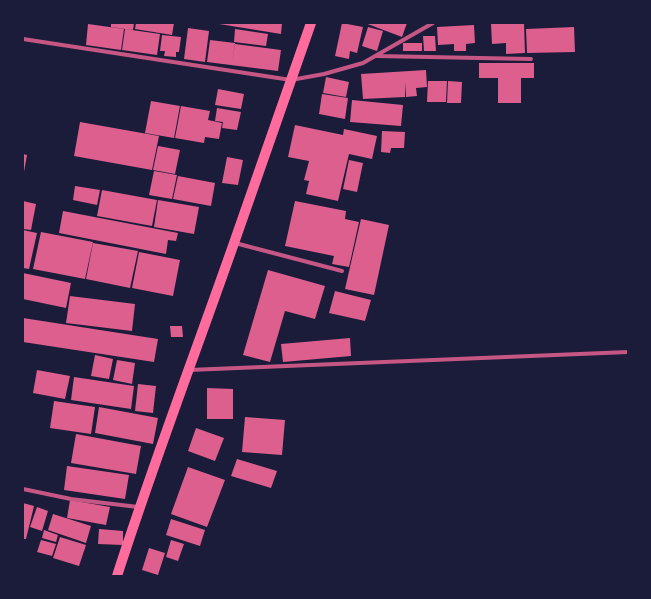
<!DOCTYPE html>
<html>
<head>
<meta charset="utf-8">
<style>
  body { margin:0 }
  #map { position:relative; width:651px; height:599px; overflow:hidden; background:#1b1b3a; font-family:"Roboto Condensed",sans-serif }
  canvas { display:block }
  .frame { position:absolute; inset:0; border:24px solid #1b1b3a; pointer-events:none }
</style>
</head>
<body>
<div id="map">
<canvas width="651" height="599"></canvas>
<div class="frame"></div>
</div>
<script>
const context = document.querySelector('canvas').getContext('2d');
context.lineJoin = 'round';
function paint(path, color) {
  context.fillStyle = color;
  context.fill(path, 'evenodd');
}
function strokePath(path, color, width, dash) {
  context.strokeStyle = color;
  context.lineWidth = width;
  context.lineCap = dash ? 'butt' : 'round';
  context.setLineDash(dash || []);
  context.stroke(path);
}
const building = new Path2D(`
  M111,23H134L133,30L111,27Z
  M136,23H174L172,35L135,29Z
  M213,23H282L281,34Z
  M342,23L363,27L357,53L350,51L349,59L335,56Z
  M365,23H407L402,37Z
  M524,23L525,53L506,54V43L492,44L491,24Z
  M88,24L124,29L121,50L86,45Z
  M474,25L475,43L466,44V51H454V44L438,45L437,27Z
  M368,27L383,31L377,51L362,46Z
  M574,27L575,52L527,53L526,29Z
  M188,28L209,31L205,62L184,59Z
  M125,29L160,34L157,55L122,50Z
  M235,29L268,34L266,46L234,42Z
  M162,35L181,37L179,52H176V57L164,56L165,51H160Z
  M423,36H435L436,51H424Z
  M210,40L235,43L232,63L235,44L281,50L278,71L207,62Z
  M403,43H422V51H403Z
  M479,63H534V78H521V103H498V78H479Z
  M426,70L427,87L416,88L417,96L406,97L405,82V97L363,99L361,74Z
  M326,77L349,82L346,97L323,93Z
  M428,81H447L446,102H427Z
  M448,81L462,82L461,103H447Z
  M218,89L244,94L241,109L215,105Z
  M322,94L348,98L345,119L319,114Z
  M352,100L403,105L401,126L350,122Z
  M151,101L180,106L174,138L145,133Z
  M181,106L210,111L208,120L222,123L219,139L205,137L204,143L175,138Z
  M217,108L241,112L237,130L222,128L223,122L215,121Z
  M80,122L159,136L152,170L74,156Z
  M295,125L343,135L344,129L377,136L372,159L349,154L338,201L306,194L309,181L304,180L309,161L288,157Z
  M382,131L405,132L404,148H391L390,153L381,152Z
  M158,146L180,150L175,174L153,170Z
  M23,154L27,155L24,172H23Z
  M227,157L243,160L238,185L222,183Z
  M349,160L363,163L357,192L343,189Z
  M154,171L177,175L172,199L149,195Z
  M178,176L215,183L211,206L173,199Z
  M75,186L100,190L97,205L73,200Z
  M102,190L157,200L152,226L97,216Z
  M158,200L199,207L194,234L154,227Z
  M23,201L36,204L31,230L23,229Z
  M295,201L346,211L345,219L359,222L349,267L332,264L334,256L285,246Z
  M63,211L178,233L176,241L168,240L166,254L59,233Z
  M361,219L389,225L374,295L345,289Z
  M23,230L37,233L29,269L23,268Z
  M41,232L93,242L85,279L33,269Z
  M93,243L138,251L130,288L86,279Z
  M139,252L180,260L173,296L132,288Z
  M268,270L325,286L315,319L285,311L270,362L243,355Z
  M23,273L71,283L66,308L23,299Z
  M335,291L371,300L365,321L329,313Z
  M70,296L135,304L132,331L66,323Z
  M23,318L158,339L154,362L23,342Z
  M170,326H182L183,337H171Z
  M350,338L351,356L283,362L281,344Z
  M95,355L113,359L109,379L91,376Z
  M117,360L135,363L132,384L113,380Z
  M37,370L70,376L65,399L33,393Z
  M74,377L134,386L131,409L71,400Z
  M138,384L156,386L153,413L135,411Z
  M207,388L233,389V419H207Z
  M54,401L95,407L91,434L50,428Z
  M99,407L158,418L153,444L95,433Z
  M245,417L285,420L282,455L242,452Z
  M196,428L224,438L215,461L188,451Z
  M76,434L141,446L136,474L71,463Z
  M237,459L277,471L271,488L231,476Z
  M67,466L129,475L125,499L64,490Z
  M188,467L225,480L207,527L171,514Z
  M70,500L110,507L106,525L67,518Z
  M23,503L34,506L26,539H23Z
  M37,507L48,511L42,531L30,527Z
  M53,514L91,526L86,543L48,530Z
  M171,519L205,530L200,546L166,535Z
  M99,529L123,531V545L98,544Z
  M44,530L58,535L56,542L42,538Z
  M60,537L86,545L79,566L53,558Z
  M41,540L56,544L52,556L37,552Z
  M171,540L184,544L178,561L166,557Z
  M149,548L165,553L158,575L142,570Z`);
const minor = new Path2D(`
  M23,39L291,80L324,74L363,63L433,23
  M377,56L531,59
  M235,243L342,271
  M189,370L628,352
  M23,489L71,499L138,507`);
const primary = new Path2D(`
  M117,576C153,464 195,354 234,243C260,170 285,96 311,23`);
paint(building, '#dd5f8e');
strokePath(minor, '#c65784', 4);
strokePath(primary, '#ff6b9d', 10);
</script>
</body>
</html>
